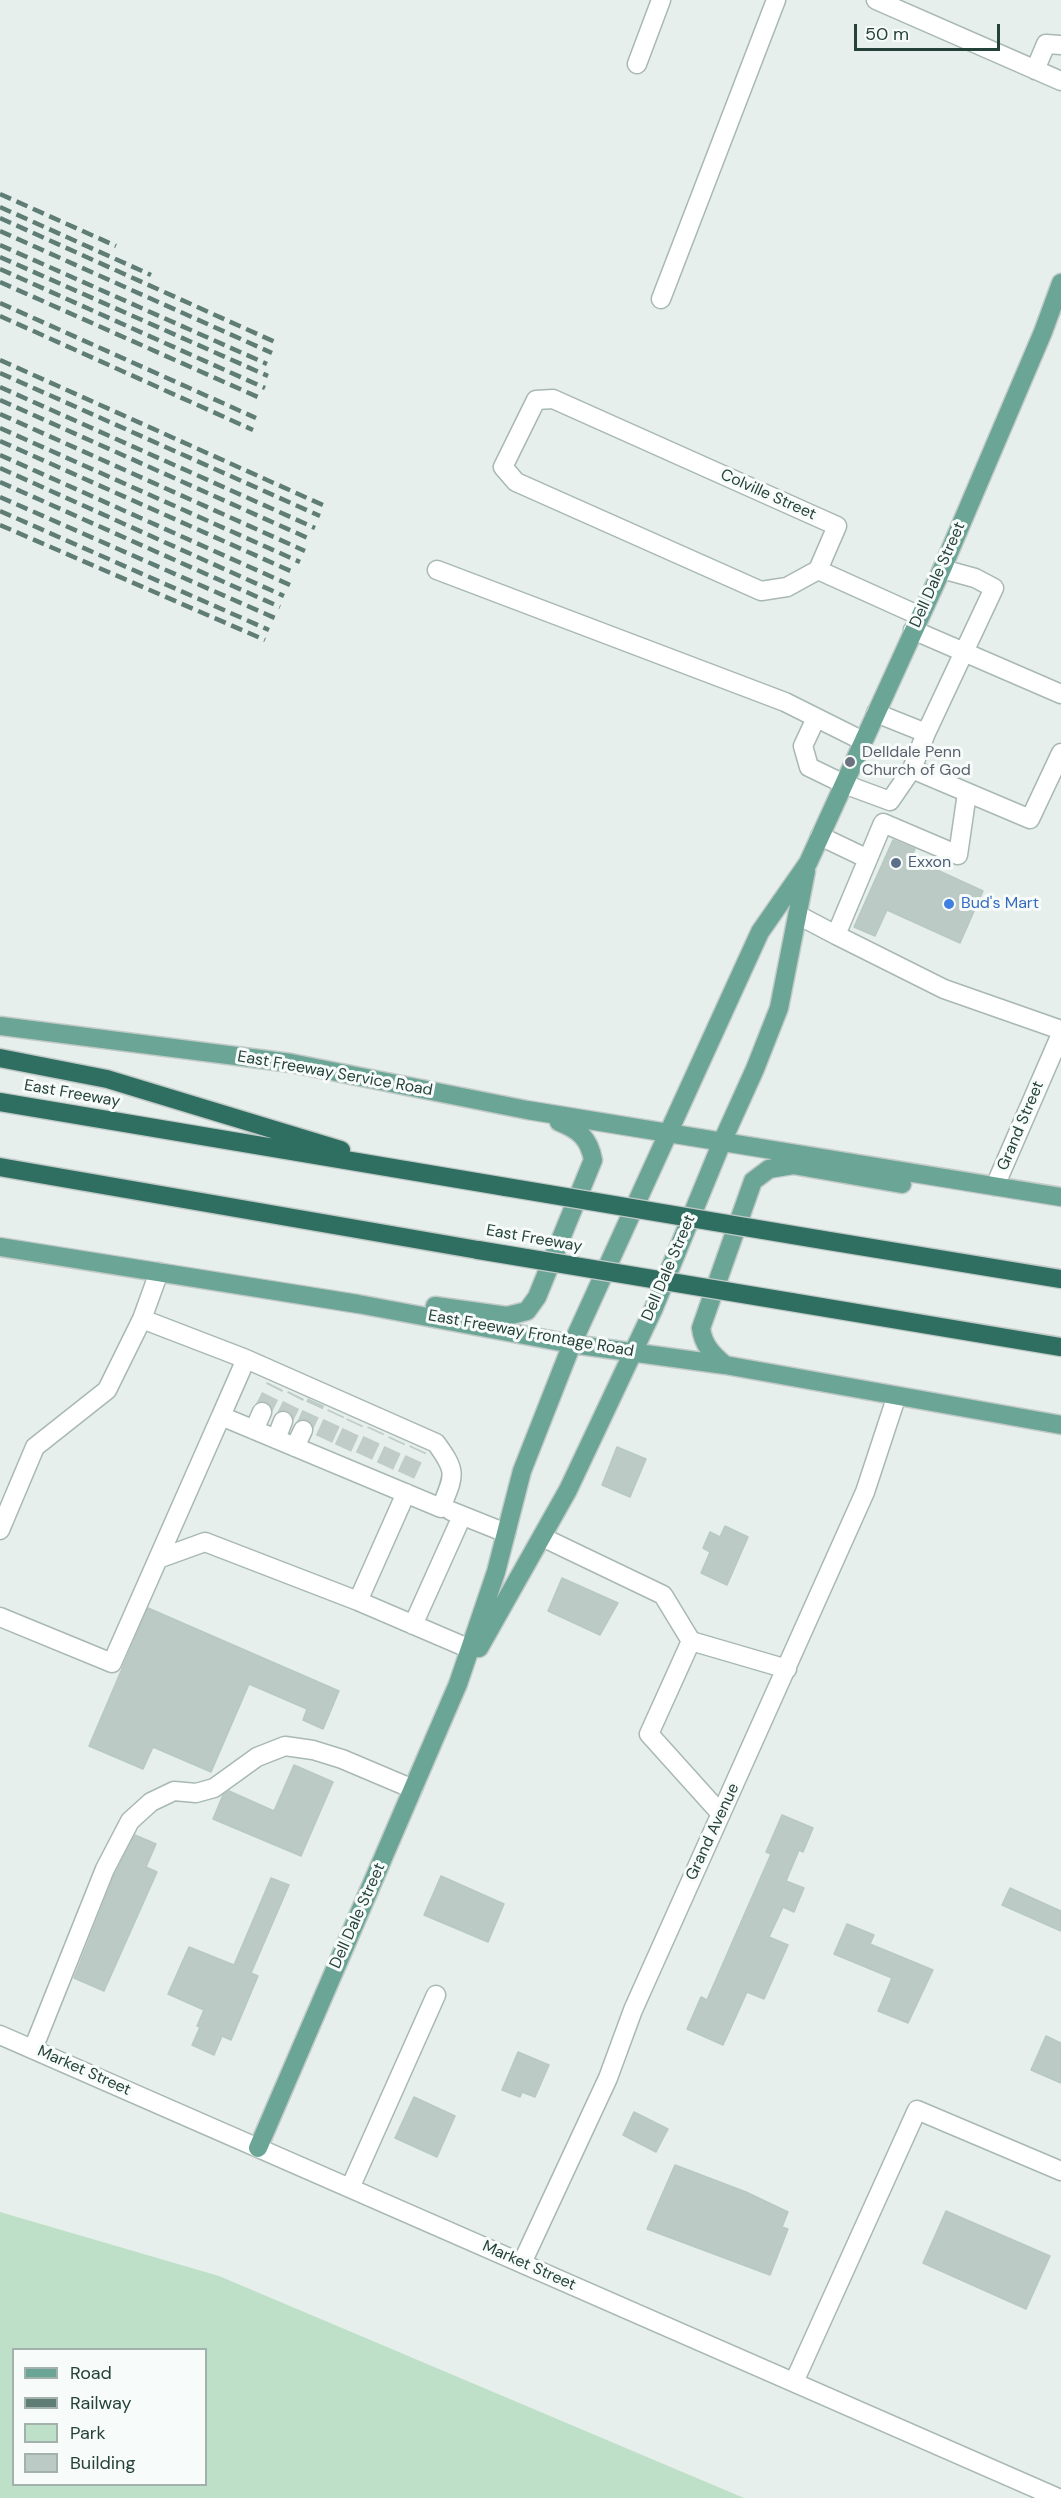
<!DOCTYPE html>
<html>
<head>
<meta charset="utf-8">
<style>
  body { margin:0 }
  #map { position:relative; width:1061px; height:2498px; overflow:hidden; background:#e6efeb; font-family:"DM Sans",sans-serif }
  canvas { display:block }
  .legend { position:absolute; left:12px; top:2348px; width:195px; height:138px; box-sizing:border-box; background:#f7fbf9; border:2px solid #a3b1ad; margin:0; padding:8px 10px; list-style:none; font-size:18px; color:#24423a }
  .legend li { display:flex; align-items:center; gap:12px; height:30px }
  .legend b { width:30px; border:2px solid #a3b1ad }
  .scale { position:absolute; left:854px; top:24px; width:146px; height:27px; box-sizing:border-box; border:3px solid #24423a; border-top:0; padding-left:8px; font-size:18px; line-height:21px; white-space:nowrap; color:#24423a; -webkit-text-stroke:4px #f7fbf9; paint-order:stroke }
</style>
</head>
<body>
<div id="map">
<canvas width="1061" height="2498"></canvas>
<ul class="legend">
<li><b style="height:8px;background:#6aa596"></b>Road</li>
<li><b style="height:8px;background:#5f7d75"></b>Railway</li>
<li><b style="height:16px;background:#bfe0c8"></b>Park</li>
<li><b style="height:16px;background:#bbcac4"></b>Building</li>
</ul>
<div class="scale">50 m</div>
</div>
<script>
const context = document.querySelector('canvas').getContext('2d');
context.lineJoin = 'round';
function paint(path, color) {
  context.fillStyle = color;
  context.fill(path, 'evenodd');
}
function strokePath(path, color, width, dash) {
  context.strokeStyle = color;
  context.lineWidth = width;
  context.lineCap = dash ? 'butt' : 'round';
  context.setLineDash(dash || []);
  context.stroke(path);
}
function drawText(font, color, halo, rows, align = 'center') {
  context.font = font + ' "DM Sans",sans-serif';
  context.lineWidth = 6;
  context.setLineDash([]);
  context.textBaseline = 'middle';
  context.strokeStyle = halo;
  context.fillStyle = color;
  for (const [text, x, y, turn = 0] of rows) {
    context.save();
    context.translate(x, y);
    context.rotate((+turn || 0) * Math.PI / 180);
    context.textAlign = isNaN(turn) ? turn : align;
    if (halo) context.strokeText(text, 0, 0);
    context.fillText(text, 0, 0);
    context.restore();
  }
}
const green = new Path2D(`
  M0,2212L219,2276L744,2498H0ZM14,2350H206V2484H14Z`);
const building = new Path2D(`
  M893,840L915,849L911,858L983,891L960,943L887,910L875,936L854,927Z
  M617,1447L646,1459L630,1497L602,1485Z
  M725,1526L748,1537L727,1585L701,1573L710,1552L703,1548L710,1532L720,1537Z
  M562,1578L618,1603L600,1635L548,1611Z
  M148,1608L339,1691L323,1729L303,1720L307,1709L249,1684L211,1772L153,1747L143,1769L89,1746Z
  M294,1765L333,1782L301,1856L213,1819L223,1795L229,1791L274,1811Z
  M782,1815L813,1828L803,1852L799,1850L786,1881L804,1888L794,1912L783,1907L769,1937L788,1945L764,1999L747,1992L723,2045L687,2029L701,1997L707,2000L745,1913L771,1854L766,1852Z
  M135,1835L156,1844L146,1867L157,1872L104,1991L74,1978L115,1874Z
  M441,1876L504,1904L488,1942L424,1915Z
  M271,1878L289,1885L251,1973L258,1976L231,2040L222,2036L214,2055L192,2045L200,2027L197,2026L204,2010L168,1994L189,1947L234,1965Z
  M1010,1888L1061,1911V1931L1002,1905Z
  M847,1924L874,1935L870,1944L933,1970L908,2023L878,2011L892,1978L834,1954Z
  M1046,2036L1061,2043V2083L1031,2070Z
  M518,2052L549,2065L535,2097L522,2092L520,2097L502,2090Z
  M414,2097L455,2116L437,2157L395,2138Z
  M634,2112L668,2129L656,2152L623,2135Z
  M675,2165L746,2192L788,2212L782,2227L788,2229L770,2275L647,2229Z
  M946,2211L1050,2256L1026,2309L923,2263Z`);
const minorTunnel = new Path2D(`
  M262,1412L275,1386
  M283,1421L296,1395
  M303,1430L316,1402
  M324,1439L336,1413
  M343,1448L355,1422
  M364,1456L376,1430
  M385,1466L397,1440
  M406,1475L418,1449`);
const minor = new Path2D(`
  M876,0L1061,81
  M637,64L661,0
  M1035,70L1046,44L1061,45
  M661,299L776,0
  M437,570L785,702L863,741
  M818,570L787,587L761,591L516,482L503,467L536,400L553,399L837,526L818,570L920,616
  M913,630L1061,694
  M876,713L926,733L994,588L975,578L942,569
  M816,718L803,746L809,767L844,784L890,801L912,769L1030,819L1061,753
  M912,769L926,733
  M967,793L958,855L883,823L836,935L944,989L1061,1030
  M820,836L868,859
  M798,915L836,935
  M995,1186L1061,1034
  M142,1319L246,1359L436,1443C458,1473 454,1475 441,1508L221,1416L246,1359
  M254,1430L262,1412
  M276,1439L283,1421
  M295,1447L303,1430
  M406,1493L358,1601L470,1649
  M451,1511L506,1533
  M0,1530L35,1447L107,1390L142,1319L159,1272
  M542,1537L663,1595L691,1641
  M158,1559L205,1542L358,1601
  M0,1617L112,1663L221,1416
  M413,1625L462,1516
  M721,1814L649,1734L691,1641L787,1669
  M0,2035L1058,2498
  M33,2049L105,1869L130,1821L151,1802L174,1791L196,1793L214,1788L257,1757L285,1746L313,1750L342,1759L413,1789
  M350,2188L436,1995
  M522,2263L608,2078L633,2010L865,1492L896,1398
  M794,2382L917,2110L1061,2171`);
const major = new Path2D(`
  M0,1026L291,1063L527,1110L1061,1197
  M0,1247L358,1304L572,1344L725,1365L1061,1425
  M435,1306L507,1316L527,1311L537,1297L593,1160C589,1138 579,1130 559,1122
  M725,1365C712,1354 703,1345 701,1328L753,1181L769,1169L793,1165L902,1184
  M479,1648L568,1490L653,1310L722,1142L755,1069L779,1008L806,871
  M258,2148L458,1684L496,1572L522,1471L572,1344L760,932L808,863L942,569L1043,332L1061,283`);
const highway = new Path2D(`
  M0,1058L107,1079L341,1150
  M0,1102L506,1187
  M0,1167L478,1250
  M817,1239L1061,1279
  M791,1302L1061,1347`);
const rail = new Path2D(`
  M0,194L116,246
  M0,207L151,275
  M0,218L275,342
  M0,231L272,353
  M0,245L267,364
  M0,257L268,376
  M0,269L265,388
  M0,282L260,398
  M0,303L256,418
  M0,316L253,430
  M0,360L325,506
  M0,373L320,516
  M0,387L315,528
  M0,400L310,539
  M0,414L305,551
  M0,428L300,562
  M0,441L295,573
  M0,455L290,585
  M0,468L284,596
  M0,482L280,607
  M0,497L275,618
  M0,511L269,630
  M0,525L265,640`);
const highwayBridge = new Path2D(`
  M506,1187L817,1239
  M478,1250L791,1302`);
const markers = [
  [850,762,6,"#6b7280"],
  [896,863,6,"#5c6f8a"],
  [949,904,6,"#3f7fe0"]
];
const streetNames = [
  ["Colville Street",768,495,24],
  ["Dell Dale Street",938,575,-66],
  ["East Freeway Service Road",335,1074,10],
  ["East Freeway",72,1094,10],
  ["Grand Street",1021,1126,-67],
  ["East Freeway",534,1239,10],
  ["Dell Dale Street",669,1268,-67],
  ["East Freeway Frontage Road",531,1334,10],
  ["Grand Avenue",713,1832,-65],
  ["Dell Dale Street",358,1916,-66],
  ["Market Street",84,2071,24],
  ["Market Street",529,2266,24]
];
const worshipNames = [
  ["Delldale Penn",862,753],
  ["Church of God",862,771]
];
const serviceNames = [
  ["Exxon",908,863]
];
const shopNames = [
  ["Bud's Mart",961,904]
];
paint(green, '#bfe0c8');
paint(building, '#bbcac4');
strokePath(building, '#b8c9c2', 1.5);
strokePath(minorTunnel, '#bfccc8', 18, [18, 9]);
strokePath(minor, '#a8b8b2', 21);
strokePath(major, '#c2cac8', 21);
strokePath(highway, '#c2cac8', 21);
strokePath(minor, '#fff', 18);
strokePath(major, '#6aa596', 18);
strokePath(highway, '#2f6f62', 18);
strokePath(rail, '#5f7d75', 4.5, [12, 6]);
strokePath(highwayBridge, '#c2cac8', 21, []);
strokePath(highwayBridge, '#2f6f62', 18);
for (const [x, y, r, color] of markers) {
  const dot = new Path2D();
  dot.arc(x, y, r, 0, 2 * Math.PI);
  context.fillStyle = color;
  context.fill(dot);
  strokePath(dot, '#f7fbf9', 2);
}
drawText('16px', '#24423a', '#f7fbf9', streetNames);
drawText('16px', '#5b616d', '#f7fbf9', worshipNames, 'left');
drawText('16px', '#4e5e75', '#f7fbf9', serviceNames, 'left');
drawText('16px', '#366cbe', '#f7fbf9', shopNames, 'left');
</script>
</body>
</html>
